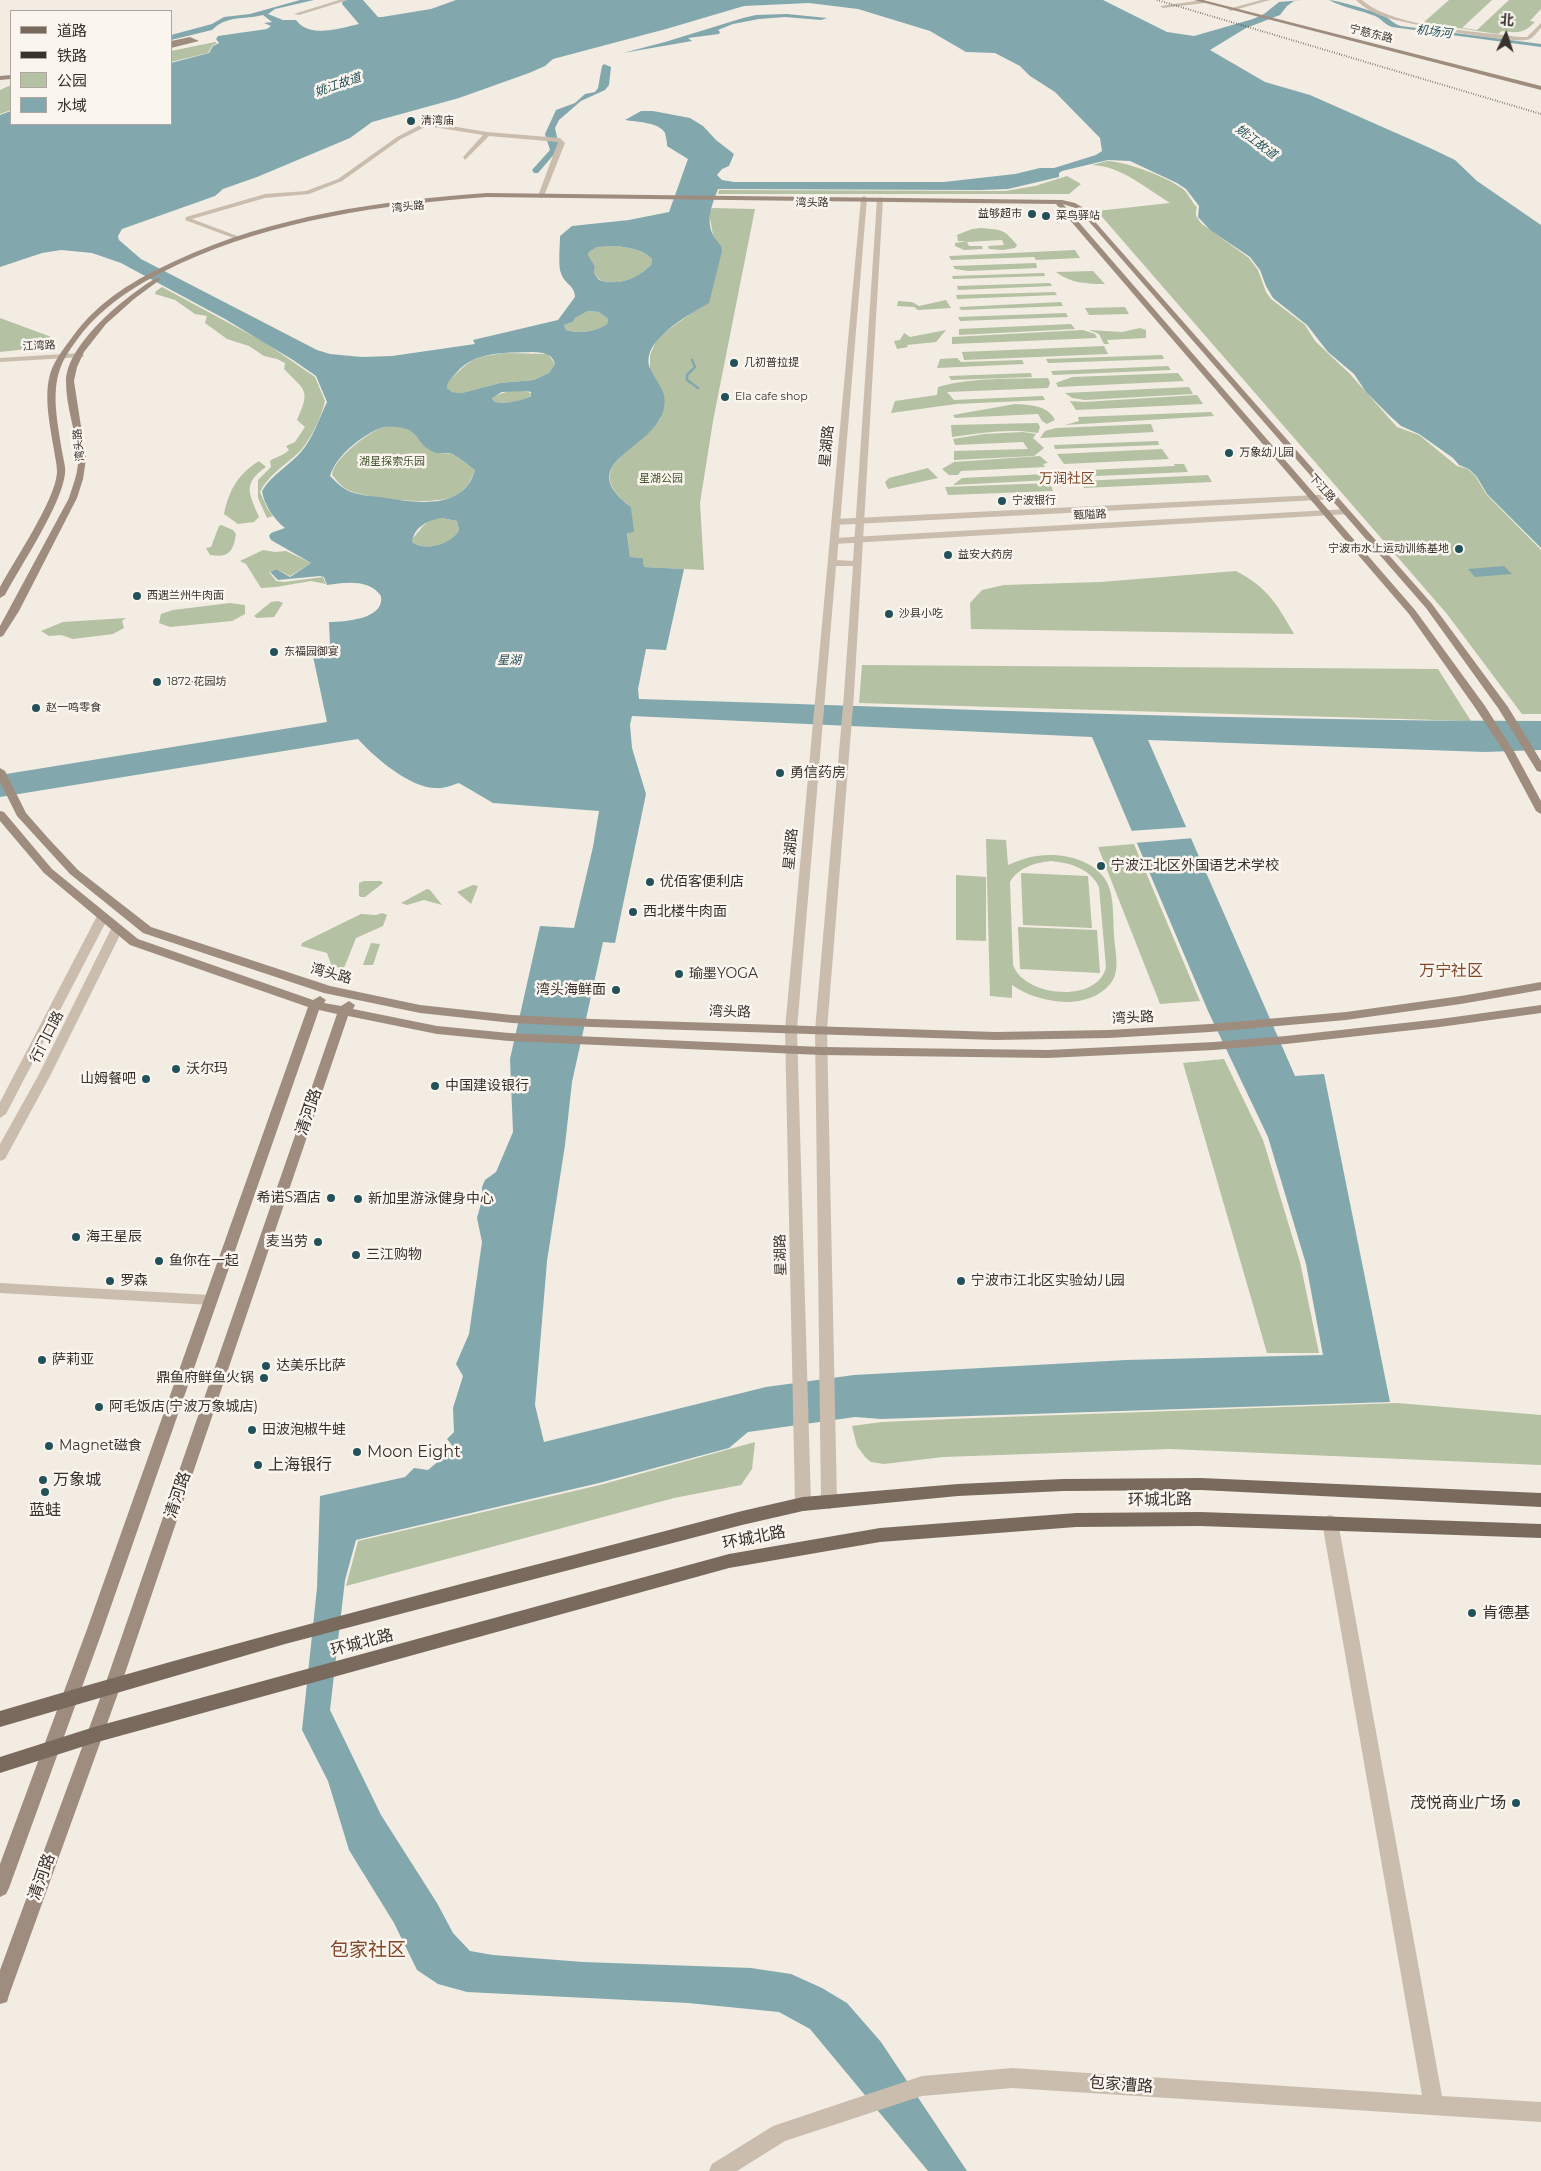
<!DOCTYPE html>
<html>
<head>
<meta charset="utf-8">
<style>
  body { margin:0 }
  #map { position:relative; width:1541px; height:2171px; overflow:hidden; background:#f2ece2; font-family:Montserrat,"Noto Sans SC",sans-serif }
  canvas { display:block }
  .legend { position:absolute; left:10px; top:10px; width:162px; height:115px; box-sizing:border-box; background:#faf5ee; border:1px solid #ada7a0; margin:0; padding:6px 9px; list-style:none; font-size:15px; color:#39312c }
  .legend li { display:flex; align-items:center; gap:10px; height:25px }
  .legend b { width:25px; border:1px solid #ada7a0 }
  .north { position:absolute; left:1481px; top:10px; width:50px; height:50px; -webkit-text-stroke:4px #faf5ee; paint-order:stroke; rotate:4deg; font-size:14px; font-weight:700; line-height:20px; text-align:center; color:#39312c }
  .north::after { content:''; display:block; margin:auto; width:18px; height:22px; background:#39312c; clip-path:polygon(50% 0,100% 100%,50% 72%,0 100%) }
</style>
</head>
<body>
<div id="map">
<canvas width="1541" height="2171"></canvas>
<ul class="legend">
<li><b style="height:6px;background:#7a6a5e"></b>道路</li>
<li><b style="height:6px;background:#39312c"></b>铁路</li>
<li><b style="height:14px;background:#b4c1a2"></b>公园</li>
<li><b style="height:14px;background:#82a8ae"></b>水域</li>
</ul>
<div class="north">北</div>
</div>
<script>
const context = document.querySelector('canvas').getContext('2d');
context.lineJoin = 'round';
function paint(path, color) {
  context.fillStyle = color;
  context.fill(path, 'evenodd');
}
function strokePath(path, color, width, dash) {
  context.strokeStyle = color;
  context.lineWidth = width;
  context.lineCap = dash ? 'butt' : 'round';
  context.setLineDash(dash || []);
  context.stroke(path);
}
function drawText(font, color, halo, rows, align = 'center') {
  context.font = font + ' Montserrat,"Noto Sans SC",sans-serif';
  context.lineWidth = 5;
  context.setLineDash([]);
  context.textBaseline = 'middle';
  context.strokeStyle = halo;
  context.fillStyle = color;
  for (const [text, x, y, turn = 0] of rows) {
    context.save();
    context.translate(x, y);
    context.rotate((+turn || 0) * Math.PI / 180);
    context.textAlign = isNaN(turn) ? turn : align;
    if (halo) context.strokeText(text, 0, 0);
    context.fillText(text, 0, 0);
    context.restore();
  }
}
const green = new Path2D(`
  M1449,0H1492L1462,28L1477,30L1509,0H1541V9L1530,21L1535,22C1523,34 1518,33 1502,31L1498,34L1423,23Z
  M215,42L217,43L212,46L208,53L171,62V51Z
  M11,85V110L0,114V90Z
  M1107,161C1128,162 1167,177 1183,189C1189,194 1192,203 1197,207C1194,215 1197,218 1202,224L1249,258L1258,270L1266,292L1271,299L1305,325L1315,341L1350,374L1397,427L1419,435L1457,466L1468,469L1476,477L1486,494L1541,550V714H1522L1447,614L1097,211L1170,203C1146,188 1121,166 1092,165Z
  M1067,176L1081,184L1069,194H718L719,190L1005,191L1035,186Z
  M712,208L755,209L713,421L700,503L704,570L644,567L643,558L630,557L627,532H633L631,507C578,467 639,451 661,418L650,369V355L656,341L661,335L693,312L713,235L709,213Z
  M981,228C1002,230 1004,229 1017,245L1015,248L1003,250L989,249L988,246L1004,245L1002,240L967,242L969,246H982L983,249L964,250L955,246V243L967,241H958L957,235L972,229Z
  M617,246C629,248 643,249 652,259L651,265C636,279 620,286 600,280L594,273L595,266L588,255L589,252L597,247Z
  M1075,250L1080,258L1036,260L1034,257L951,260L949,256Z
  M1036,263L1037,268L968,271L955,269L953,266Z
  M1093,271L1105,284C1087,284 1070,283 1056,272Z
  M1044,273L1045,276L953,279L952,276Z
  M1050,283L1052,286L958,290L957,286Z
  M162,287L264,342L315,377L325,401C321,419 309,444 295,456C282,467 268,476 260,492L267,508L273,516L267,518L258,498V480L271,467L270,461C277,456 283,456 289,450L286,446L295,442L305,427L297,420C311,389 305,391 284,369L285,363L277,359L264,356L249,346L227,339L205,323L207,316L195,314L175,300L155,294L156,291Z
  M1055,292L1057,295L957,299L956,295Z
  M946,300L951,308L918,310L914,307L897,306L898,301L912,302L919,306Z
  M1061,302L1063,306L961,310L959,307Z
  M1125,307L1129,314L1089,315L1085,308Z
  M588,311L599,312L608,319L607,324C596,332 578,334 566,330L564,325L573,322L575,318Z
  M1066,313L1068,317L960,321L958,317Z
  M0,318L54,338L55,342L46,347L0,352Z
  M1071,324L1075,329L959,335V329Z
  M1140,328L1146,330V338L1107,340L1109,344H1104L1099,334L1089,330L1122,332Z
  M946,330L936,342L907,345L908,347L897,349L894,341L900,340L904,333L910,337Z
  M1083,330L1095,334L1097,338L952,344V337Z
  M1104,346L1108,354L964,360L962,352Z
  M504,353L548,354L555,364L549,373L534,380L500,383L462,393L452,392L447,388C448,381 450,379 455,375C474,356 479,357 504,353Z
  M1162,355L1164,359L1048,363L1046,359Z
  M957,358L961,362L1022,360L1024,364L937,368L940,359Z
  M1168,366L1171,370L1053,375L1051,371Z
  M1031,373L1032,377L951,380L949,376Z
  M1178,373L1184,381L1058,387L1056,383L1072,377Z
  M1048,378L1050,383L1048,388L947,392L954,400L1043,396L1045,400L956,404L891,413L895,401L937,395L938,387C973,377 1012,379 1048,378Z
  M1189,387L1193,394L1085,400L1072,398L1065,393Z
  M509,391H526L532,394C525,402 506,404 495,402L492,397Z
  M1197,395L1203,404L1076,410L1070,401L1084,402Z
  M1015,404C1029,405 1048,405 1055,420L1047,424L1042,421L1038,414L955,418L953,415Z
  M1211,412L1214,416L1065,425L1079,421L1078,417Z
  M1038,423L1040,427L1038,433C1009,428 980,433 952,437L951,425Z
  M1151,424L1154,432L1040,438L1045,431L1056,428Z
  M383,427C422,423 409,438 432,451C439,455 445,452 451,454C460,458 468,465 475,470C471,481 466,490 455,496C433,506 375,499 353,492C343,489 338,482 332,475C333,459 368,433 383,427Z
  M1023,432L1036,434L1033,438L1044,448L1034,456L954,460V451L1028,449L1023,442L955,445L953,439L984,434Z
  M1158,441L1159,445L1055,449L1054,445Z
  M1162,449L1169,459L1064,464L1057,454Z
  M1040,456L1048,463L1043,464L1045,467L961,471L958,475H949L942,469L954,462Z
  M259,461L266,467C242,484 249,493 259,517L254,522L238,524L224,514C229,490 238,474 259,461Z
  M1174,464H1184L1188,472L1097,476L1079,472L1068,473L1067,471L1175,466Z
  M928,468L938,478L888,489L885,482L889,478Z
  M1047,474L1050,480L953,485L962,478Z
  M1208,475L1212,482L1084,488L1082,481Z
  M1050,483L1053,491L948,495L945,487Z
  M442,518L457,521L459,530C452,544 425,552 412,542V539C424,527 422,521 442,518Z
  M221,525L233,530L236,534C233,552 229,558 210,555L206,548L211,547L219,526Z
  M263,550L275,552L286,551L311,563L290,576L276,569L269,572L276,581L284,582L323,577L326,584L311,581L276,587L261,588L246,564L240,561Z
  M1236,571C1268,588 1277,604 1294,634L971,629L970,603L982,590L1004,585L1101,582Z
  M278,601L283,603L274,617L257,618L254,616L271,602Z
  M230,603L245,605V614L232,621L170,627L159,623L161,614L173,610Z
  M126,618L122,621L124,628L113,634L73,639L61,635L49,636L41,631L63,622Z
  M862,665L1438,669L1471,721L859,703Z
  M986,839L1006,840L1008,865C1018,861 1027,857 1037,856C1064,852 1102,861 1110,890C1114,904 1113,922 1114,936C1115,951 1121,972 1110,984C1087,1012 1037,1003 1012,985V998L990,996ZM1051,861C1070,863 1090,868 1099,887L1106,967C1098,1004 1024,997 1013,965L1010,882C1019,867 1034,863 1051,861Z
  M1134,844L1200,1001L1160,1004L1098,847Z
  M1021,873L1088,876L1092,928L1023,925Z
  M956,875L986,877V941L956,940Z
  M364,881H381L383,883L365,897H361L359,896V883Z
  M473,885L478,886L471,904L457,892Z
  M427,889L430,890L442,905L424,900L407,905L401,903Z
  M382,913L387,915L383,926L356,938L344,968L332,967L327,953L301,946L302,943L361,914L376,915Z
  M1018,927L1097,930L1100,973L1020,969Z
  M371,943L380,944L373,965H363Z
  M1224,1059L1263,1140L1300,1262L1319,1353H1267L1183,1063Z
  M1397,1403L1541,1415V1465L1170,1449L943,1457L884,1464L871,1462L865,1457L857,1446L852,1426L882,1422L975,1418Z
  M755,1442L752,1469L741,1485L674,1498L346,1586L358,1541L600,1485Z`);
const water = new Path2D(`
  M300,0H314L275,9L268,14L283,20H296C310,39 340,28 359,24L342,4L343,0H363L378,17H382L431,9L456,0H1103L1167,32L1194,36L1253,19L1264,14L1279,2L1302,0L1294,1L1287,6L1280,15L1246,28L1210,50L1265,82L1310,95L1430,148L1455,160L1477,181L1541,225V548L1487,494L1477,477L1469,469L1459,465L1453,458L1419,434L1401,426L1390,416L1366,392L1354,374L1328,352L1307,325L1273,298L1266,286L1260,270L1250,257L1210,230L1198,217L1199,206L1186,189L1177,183L1130,161L1108,160L1062,171L1059,173V177L1008,189L980,190L718,189C712,205 705,220 714,237C717,242 722,244 722,251L709,303C690,314 637,342 651,370C658,385 669,393 663,412C651,450 572,463 631,507L634,532L627,533L630,557L643,558L644,567L684,569L666,650L646,649L638,689L639,699C940,708 1240,721 1541,721V750L1485,752L1148,740L1295,1076L1324,1074L1390,1402L881,1419L855,1417L748,1432L729,1448L599,1483L356,1540L345,1580L330,1710L381,1815L437,1903L453,1933L470,1951L493,1955L583,1962L751,1968L791,1974L822,1988L847,2003L881,2042L967,2171H928L810,2029L779,2012L688,2003L467,1992L438,1984L417,1970L394,1923L349,1850L328,1781L302,1730L317,1588L320,1496L405,1477L414,1468L428,1470L454,1448L447,1439L454,1432L453,1408L463,1376L456,1364L469,1334L482,1242L477,1218L482,1200V1187L485,1180L496,1172L513,1132L510,1059L540,926L574,928L593,847L599,811L493,803L459,783C452,785 444,789 436,788C410,788 374,757 358,739L0,797V775L327,722L311,647L330,645L329,622C345,622 385,619 381,596C370,579 345,582 327,585L324,577L320,576L278,580L270,572L276,569L290,577L311,563L271,540L269,536L271,533L285,528C274,519 264,505 262,491C272,474 289,466 301,452C313,438 319,419 327,402L316,376L293,360L225,319L121,263L92,253L61,250L42,253L0,267V115L11,111V124H171V63L209,53L213,46L219,43L216,39L218,36L267,29L271,26L264,23L272,22L263,15C243,20 227,15 212,30L171,40V35L212,24L224,17L250,14ZM809,3L858,9L930,31L966,52L995,53L1020,66L1030,76L1055,92L1100,138L1102,151L1096,155L1054,168H1040L1015,174L944,182H734L722,180L717,175L722,169L729,166L734,154L716,140L703,126L690,118L653,111H641L625,120C636,122 659,122 665,133C666,137 667,142 667,146L688,159L669,212L629,220L572,226L560,236C560,246 558,266 561,273C564,284 575,285 575,297L558,320L473,340L475,344L392,356L362,357L330,354L317,350L141,259L119,240L118,236L122,229L215,196L223,189L257,177L350,138L372,122L459,98L529,73L545,66L553,59L666,29L744,6ZM617,246C629,248 643,249 652,259L651,265C636,279 620,286 599,280L594,273L595,266L588,255L589,252L597,247ZM588,311L599,312L608,319L607,324C596,332 578,334 566,330L564,325L573,322L575,318ZM531,352C543,353 551,352 555,364L549,373L534,380L500,383L462,393L452,392L447,388C448,380 452,378 457,372C475,351 506,353 531,352ZM526,391L531,392V396C521,401 507,404 495,402L492,398L502,392ZM383,427C425,424 410,443 436,453C441,454 447,452 452,454C460,458 468,465 475,470C464,510 418,503 386,498C375,496 362,496 351,492C343,489 336,482 330,476C336,455 364,434 383,427ZM442,518L457,521L459,530C452,544 425,552 412,542C414,527 428,520 442,518ZM632,716L1092,737L1208,1011L1268,1137L1306,1264L1323,1355L1126,1360L854,1375L766,1387L544,1442L535,1405L547,1261L565,1145L572,1082L603,942L615,943L646,794L632,748L630,725Z
  M1329,0C1337,0 1376,12 1385,16C1391,20 1394,24 1401,26L1541,44V47L1392,27C1385,25 1382,19 1375,16C1360,10 1344,8 1329,0Z
  M787,14L827,18L821,20L785,17L759,19L733,24L718,30L720,32L719,34L688,38L692,41L623,53L665,42L743,18L756,15Z
  M604,64L611,67L609,85L605,90L581,101L559,120L555,128L559,146L556,152L538,173H534L532,170L550,150L545,134L556,110L575,103L585,94L595,92L598,88L602,66Z
  M1504,566L1512,574L1475,577L1468,569Z`);
const pier = new Path2D(`
  M1188,827L1194,838L1134,843L1129,831Z`);
const stream = new Path2D(`
  M692,360L695,367L687,375V380L698,388`);
const minor = new Path2D(`
  M339,0H348L299,15L294,14Z
  M1203,0L1205,3L1163,8L1160,6Z
  M1261,0H1270L1231,11L1228,9Z
  M1356,0H1362C1394,28 1477,31 1520,37H1527L1541,23V28C1538,31 1534,37 1530,39C1518,46 1400,23 1382,16C1372,12 1364,8 1356,0Z
  M426,122L487,132L560,138L565,143L544,196L541,198L538,196L558,142L489,136L465,160L463,157L483,135L427,126L401,139L342,181L309,194L265,198L192,219L240,237V239H236L185,220L186,217L265,194L306,191L338,179L397,137Z
  M1335,494L1339,497L1338,499L835,525L831,522L835,519Z
  M1347,509L1351,512L1350,514L834,544L830,541L834,538Z
  M0,1283L210,1295L215,1296L217,1300L215,1304L210,1305L0,1293Z`);
const tertiary = new Path2D(`
  M864,196L867,198L837,560L853,561L877,199L880,197L883,199L854,694L827,1030L837,1502L834,1507L829,1509L824,1507L821,1502L815,1030L844,694L853,566H836L797,1029L811,1504L808,1509L803,1511L798,1509L795,1504L785,1029L861,198Z
  M80,353L84,355L83,357L0,362V358Z
  M103,912L109,916L6,1114L0,1118V1102L97,916Z
  M117,925L123,929L50,1076L5,1159L0,1161V1144L38,1076L111,929Z
  M1330,1515L1335,1517L1338,1522L1442,2096L1541,2102V2122L1012,2088L922,2096L785,2141L737,2171H709L712,2164L773,2126L922,2076L1012,2068L1422,2095L1322,1522L1325,1517Z`);
const secondary = new Path2D(`
  M1194,0H1203L1541,86V90Z
  M190,37L199,41L171,48V41Z
  M11,75V79L0,80V76Z
  M487,193L1062,200L1075,203L1082,207L1432,604L1508,707L1541,761V772L1537,771L1498,708L1426,608L1078,209L1063,204L1415,610L1485,706L1515,753L1541,801V814L1536,811L1505,753L1476,709L1409,614L1056,204L487,197C381,205 277,219 179,264C141,282 105,303 79,337C72,347 64,357 60,369C51,394 58,425 62,451C63,458 66,467 65,474C61,506 21,565 5,595L0,598V587C14,561 56,499 57,472C57,465 55,457 54,450C50,425 43,395 51,371C56,358 65,347 73,336C99,300 136,279 175,261C274,215 380,201 487,193Z
  M156,278L161,279L134,299L106,324L84,352L77,367L74,381L86,459L83,479L77,498L19,611L3,636L0,637V626L69,498C73,485 79,471 78,457C76,432 66,407 66,382C66,344 126,296 156,278Z
  M0,768L5,771L26,813L48,838L78,870L151,927L330,986L420,1005L512,1015L592,1019L996,1032L1109,1030L1210,1024L1346,1012L1461,996L1541,982V990L1461,1004L1346,1020L1210,1032L1109,1038L996,1040L592,1027L512,1023L420,1013L324,993L143,933L70,874L17,816L0,782Z
  M0,811L4,812L52,869L138,939L313,1000L320,996L326,1000L324,1003L341,1006L349,1001L355,1005L353,1009L437,1026L509,1033L821,1047L1048,1050L1214,1042L1286,1036L1440,1019L1541,1005V1013L1440,1027L1286,1044L1214,1050L1048,1058L821,1055L509,1041L437,1034L348,1016L121,1685L9,1995L7,2002L0,2004V1970L105,1685L337,1014L319,1010L102,1632L9,1888L6,1894L0,1897V1864L86,1632L308,1007L130,945L44,873L0,821Z`);
const primary = new Path2D(`
  M1201,1478L1541,1493V1507L1201,1490L1063,1491L958,1496L803,1511L742,1525L285,1644L0,1727V1711C245,1638 494,1576 742,1511L803,1497L958,1484L1063,1479Z
  M1200,1512L1541,1524V1538L1200,1526L1076,1527L880,1542L729,1568L94,1743L0,1773V1757L94,1727L729,1554L880,1528L1076,1513Z`);
const rail = new Path2D(`
  M1157,0L1541,114`);
const markers = [
  [411,121,5,"#235159"],
  [1032,214,5,"#235159"],
  [1046,216,5,"#235159"],
  [734,363,5,"#235159"],
  [725,397,5,"#235159"],
  [1229,453,5,"#235159"],
  [1002,501,5,"#235159"],
  [1459,549,5,"#235159"],
  [948,555,5,"#235159"],
  [137,596,5,"#235159"],
  [889,614,5,"#235159"],
  [274,652,5,"#235159"],
  [157,682,5,"#235159"],
  [36,708,5,"#235159"],
  [780,773,5,"#235159"],
  [1101,866,5,"#235159"],
  [650,882,5,"#235159"],
  [633,912,5,"#235159"],
  [679,974,5,"#235159"],
  [616,990,5,"#235159"],
  [176,1069,5,"#235159"],
  [146,1079,5,"#235159"],
  [435,1086,5,"#235159"],
  [331,1198,5,"#235159"],
  [358,1199,5,"#235159"],
  [76,1237,5,"#235159"],
  [318,1242,5,"#235159"],
  [356,1255,5,"#235159"],
  [159,1261,5,"#235159"],
  [110,1281,5,"#235159"],
  [961,1281,5,"#235159"],
  [42,1360,5,"#235159"],
  [266,1366,5,"#235159"],
  [264,1378,5,"#235159"],
  [99,1407,5,"#235159"],
  [252,1430,5,"#235159"],
  [49,1446,5,"#235159"],
  [357,1452,5,"#235159"],
  [258,1465,5,"#235159"],
  [43,1480,5,"#235159"],
  [45,1492,5,"#235159"],
  [1472,1613,5,"#235159"],
  [1516,1803,5,"#235159"]
];
const farStreetnames = [
  ["宁慈东路",1371,34,14],
  ["湾头路",812,203],
  ["湾头路",408,207,-6],
  ["江湾路",39,346,-3],
  ["湾头路",79,445,-96],
  ["下江路",1322,488,48],
  ["甄隘路",1090,515,-3]
];
const farPoinames = [
  ["清湾庙",421,121],
  ["益够超市",1022,214,"right"],
  ["菜鸟驿站",1056,216],
  ["几初普拉提",744,363],
  ["Ela cafe shop",735,397],
  ["万象幼儿园",1239,453],
  ["宁波银行",1012,501],
  ["宁波市水上运动训练基地",1449,549,"right"],
  ["益安大药房",958,555],
  ["西遇兰州牛肉面",147,596],
  ["沙县小吃",899,614],
  ["东福园御宴",284,652],
  ["1872·花园坊",167,682],
  ["赵一鸣零食",46,708]
];
const farParknames = [
  ["湖星探索乐园",392,462],
  ["星湖公园",661,479]
];
const farWaternames = [
  ["机场河",1434,32,7],
  ["姚江故道",338,85,-19],
  ["姚江故道",1256,142,37],
  ["星湖",509,660]
];
const streetNames = [
  ["星湖路",827,446,-85],
  ["星湖路",791,849,-85],
  ["湾头路",331,974,15],
  ["湾头路",730,1012,2],
  ["湾头路",1133,1018,-3],
  ["行门口路",47,1037,-63],
  ["星湖路",781,1255,-92]
];
const farQuarternames = [
  ["万润社区",1067,479]
];
const poiNames = [
  ["勇信药房",790,773],
  ["宁波江北区外国语艺术学校",1111,866],
  ["优佰客便利店",660,882],
  ["西北楼牛肉面",643,912],
  ["瑜墨YOGA",689,974],
  ["湾头海鲜面",606,990,"right"],
  ["沃尔玛",186,1069],
  ["山姆餐吧",136,1079,"right"],
  ["中国建设银行",445,1086],
  ["希诺S酒店",321,1198,"right"],
  ["新加里游泳健身中心",368,1199],
  ["海王星辰",86,1237],
  ["麦当劳",308,1242,"right"],
  ["三江购物",366,1255],
  ["鱼你在一起",169,1261],
  ["罗森",120,1281],
  ["宁波市江北区实验幼儿园",971,1281],
  ["萨莉亚",52,1360],
  ["达美乐比萨",276,1366],
  ["鼎鱼府鲜鱼火锅",254,1378,"right"],
  ["阿毛饭店(宁波万象城店)",109,1407],
  ["田波泡椒牛蛙",262,1430],
  ["Magnet磁食",59,1446]
];
const quarterNames = [
  ["万宁社区",1451,971]
];
const nearStreetnames = [
  ["清河路",309,1112,-71],
  ["清河路",178,1495,-71],
  ["环城北路",1160,1500,-1],
  ["环城北路",754,1538,-11],
  ["环城北路",362,1643,-15],
  ["清河路",42,1877,-70],
  ["包家漕路",1121,2085,4]
];
const nearPoinames = [
  ["Moon Eight",367,1452],
  ["上海银行",268,1465],
  ["万象城",53,1480],
  ["蓝蛙",45,1510,"center"],
  ["肯德基",1482,1613],
  ["茂悦商业广场",1506,1803,"right"]
];
const nearQuarternames = [
  ["包家社区",368,1950]
];
paint(green, '#b4c1a2');
paint(water, '#82a8ae');
paint(pier, '#f2ece2');
strokePath(stream, '#82a8ae', 2.5);
paint(minor, '#cabdae');
paint(tertiary, '#cabdae');
paint(secondary, '#9e8d7f');
paint(primary, '#7a6a5e');
strokePath(rail, '#39312c', 2, [0.5, 2]);
for (const [x, y, r, color] of markers) {
  const dot = new Path2D();
  dot.arc(x, y, r, 0, 2 * Math.PI);
  context.fillStyle = color;
  context.fill(dot);
  strokePath(dot, '#faf5ee', 2);
}
drawText('11px', '#39312c', '#faf5ee', farStreetnames);
drawText('11px', '#39312c', '#faf5ee', farPoinames, 'left');
drawText('11px', '#455631', '#faf5ee', farParknames);
drawText('italic 12px', '#235159', '#faf5ee', farWaternames);
drawText('14px', '#39312c', '#faf5ee', streetNames);
drawText('14px', '#83472a', '#faf5ee', farQuarternames);
drawText('14px', '#39312c', '#faf5ee', poiNames, 'left');
drawText('16px', '#83472a', '#faf5ee', quarterNames);
drawText('16px', '#39312c', '#faf5ee', nearStreetnames);
drawText('16px', '#39312c', '#faf5ee', nearPoinames, 'left');
drawText('19px', '#83472a', '#faf5ee', nearQuarternames);
</script>
</body>
</html>
